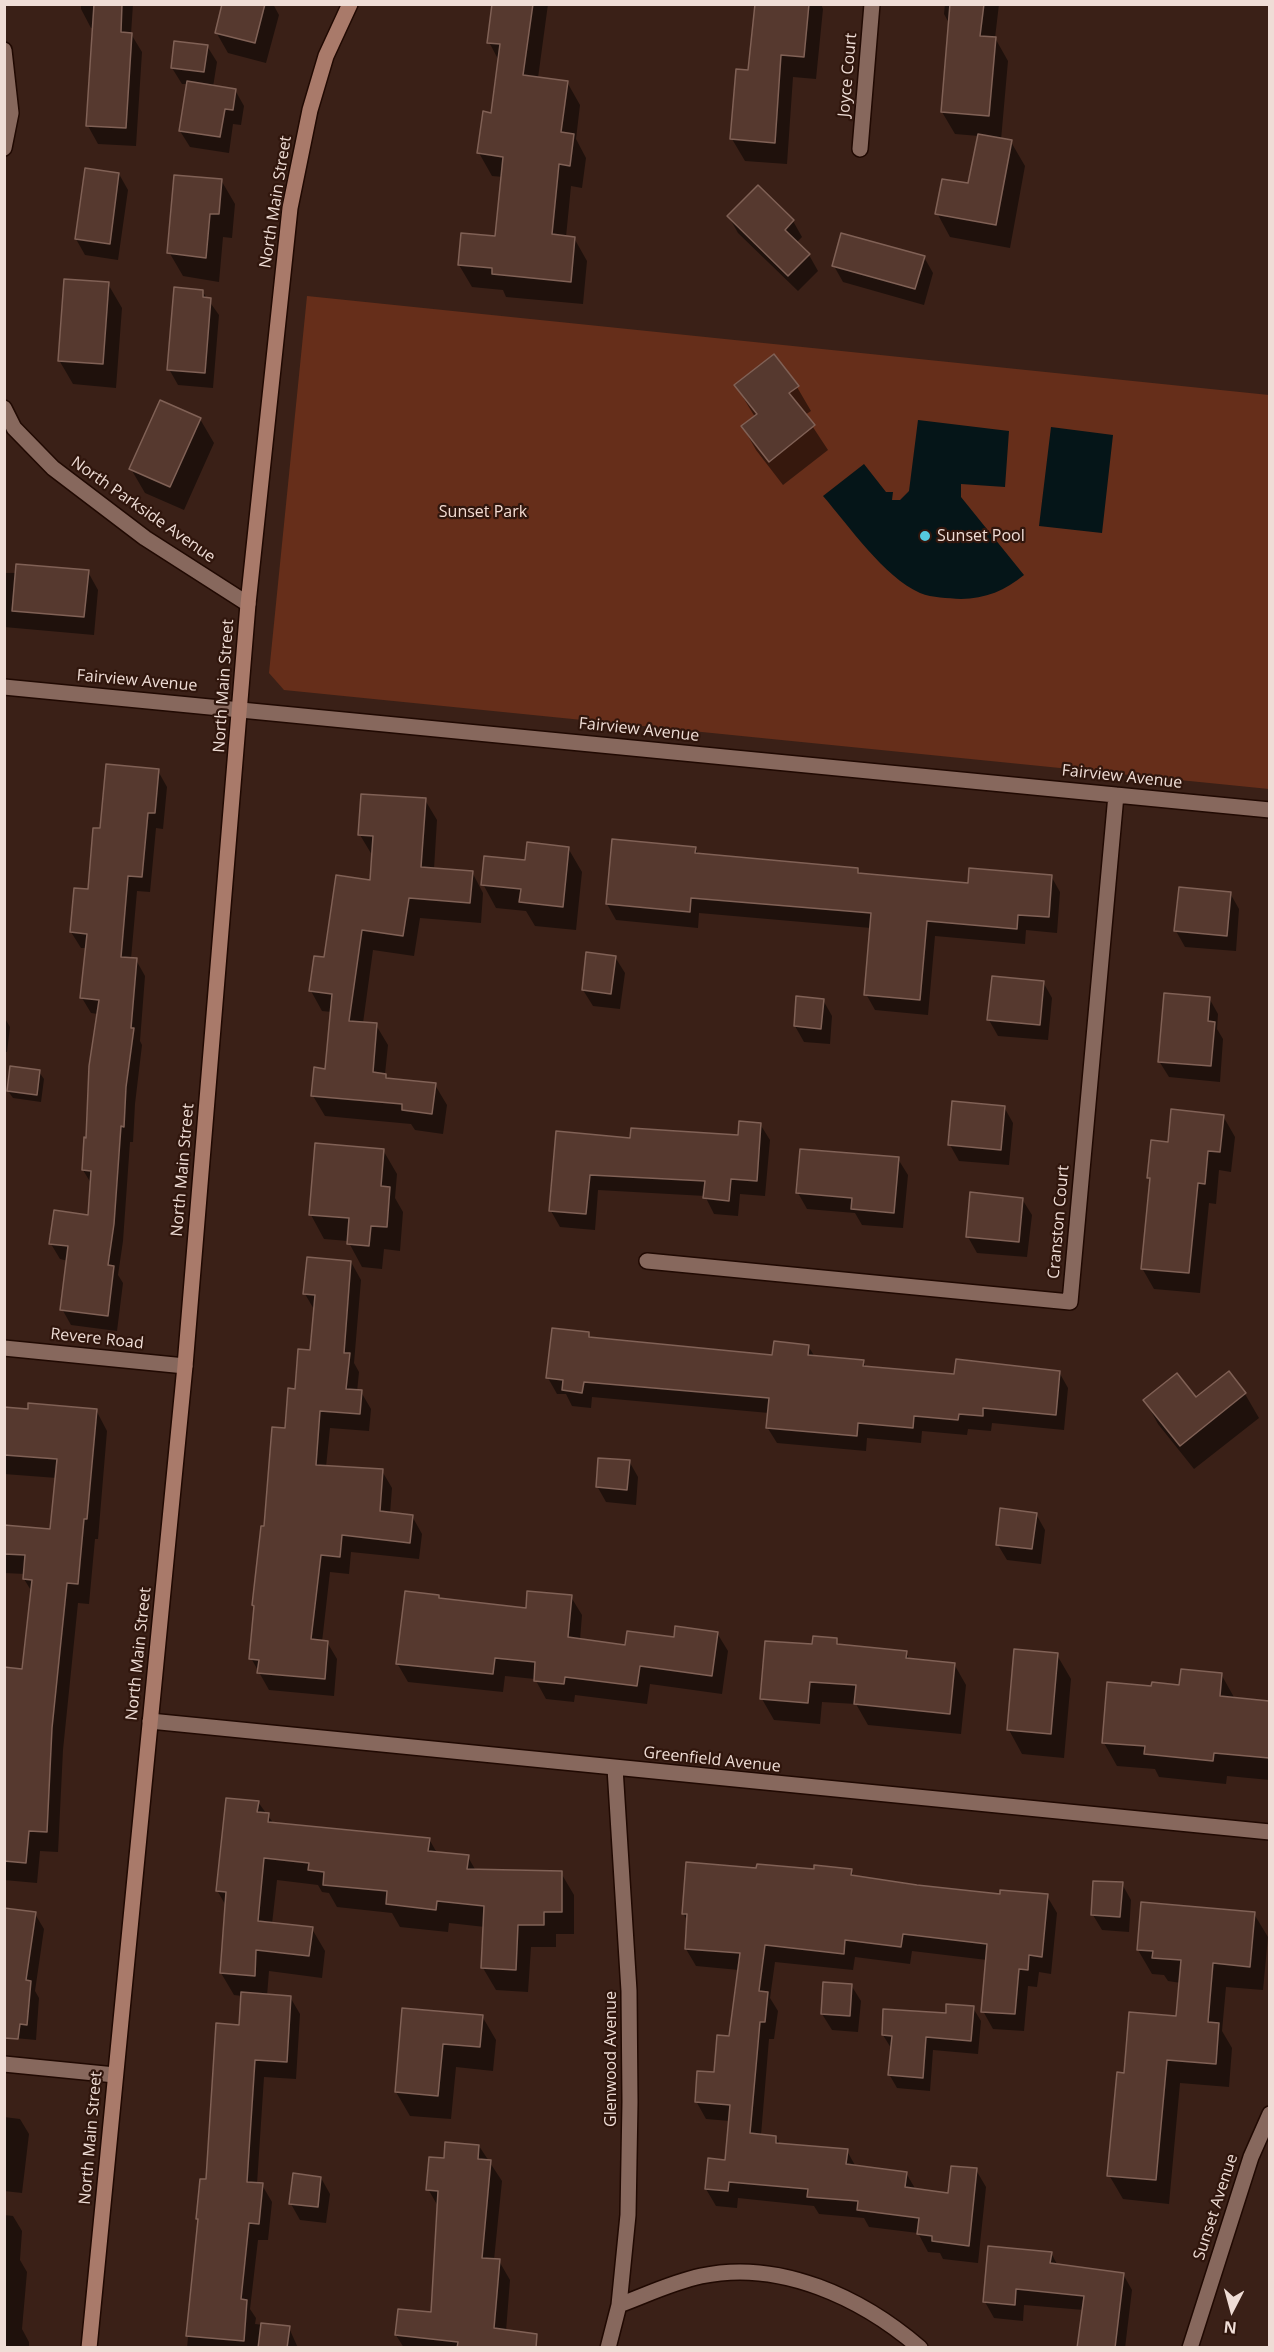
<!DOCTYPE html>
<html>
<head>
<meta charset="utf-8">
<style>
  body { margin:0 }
  #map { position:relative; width:1274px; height:2352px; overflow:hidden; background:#3a2017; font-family:"Open Sans",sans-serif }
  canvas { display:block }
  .frame { position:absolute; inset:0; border:6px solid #efddd6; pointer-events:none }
  .north { position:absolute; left:1202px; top:2280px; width:60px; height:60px; -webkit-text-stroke:4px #30160d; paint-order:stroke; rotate:186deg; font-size:16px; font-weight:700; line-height:24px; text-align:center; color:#efddd6 }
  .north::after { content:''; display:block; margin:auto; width:21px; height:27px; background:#efddd6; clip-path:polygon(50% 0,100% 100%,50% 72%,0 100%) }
</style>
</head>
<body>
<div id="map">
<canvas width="1274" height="2352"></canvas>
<div class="frame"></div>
<div class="north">N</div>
</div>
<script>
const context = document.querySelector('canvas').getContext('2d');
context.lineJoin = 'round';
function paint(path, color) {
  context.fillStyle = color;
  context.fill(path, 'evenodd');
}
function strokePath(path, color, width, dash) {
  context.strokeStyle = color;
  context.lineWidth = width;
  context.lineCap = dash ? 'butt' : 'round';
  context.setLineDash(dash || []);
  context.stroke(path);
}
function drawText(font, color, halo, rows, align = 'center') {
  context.font = font + ' "Open Sans",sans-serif';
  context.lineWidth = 4.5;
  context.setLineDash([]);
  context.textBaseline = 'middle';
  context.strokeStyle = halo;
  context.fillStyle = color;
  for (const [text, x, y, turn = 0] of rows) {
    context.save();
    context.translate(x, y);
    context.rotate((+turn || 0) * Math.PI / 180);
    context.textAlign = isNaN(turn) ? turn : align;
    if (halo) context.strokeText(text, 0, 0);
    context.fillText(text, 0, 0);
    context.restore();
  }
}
const green = new Path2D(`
  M307,296L1269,395V789L284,690L269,673Z`);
const water = new Path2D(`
  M918,420L1009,431L1005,487L961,484V497L1024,575C1006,590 985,599 961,599C947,598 933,598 920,593C884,577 849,526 823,496L864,464L886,492H893L892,500H900L909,491Z
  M1051,427L1113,435L1102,533L1039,526Z`);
const shadow = new Path2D(`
  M81,4H133L131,34L142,52L136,146L98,144L88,126L94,28H91L81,9Z
  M224,4H273L279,15L266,63L228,53L216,32Z
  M494,4H548L538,78L567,82L580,105L576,139L586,158L582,188L571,186L566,237L574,238L587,261L583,304L506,297L503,290L472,287L459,265L496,238L503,177L492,176L479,153L492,114L499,61L489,42Z
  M756,4H821L823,9L816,79L793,77L787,164L745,161L732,139L750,71Z
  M945,4H999L995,38L1008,61L1001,140L1011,142L1025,166L1010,248L950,237L937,213L970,185L979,136L955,134L942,112L950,25L944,14Z
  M207,46L217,62L213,87L235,90L244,106L241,125L233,124L229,153L190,147L180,131L188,84H182L172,68Z
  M119,174L128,190L118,260L85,255L76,239Z
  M221,180L235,204L232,238L223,237L219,282L183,276L169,252Z
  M758,187L793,221L802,237L796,243L809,255L818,271L798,291L738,233L729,217Z
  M924,257L933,273L924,305L843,282L834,266Z
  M108,284L122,308L116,388L73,384L59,360Z
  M202,291L219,315L213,388L178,385L169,369Z
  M736,386L797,387L811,411L805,415L828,450L783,485L756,450L743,427L755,417Z
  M200,419L214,443L184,510L145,493L131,469Z
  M88,572L98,590L94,635L4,627V573Z
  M158,771L167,787L163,829L156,828L150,892L137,891L131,959L136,960L145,976L140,1041L142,1045L135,1104L133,1142H130L123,1241L118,1275L123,1283L117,1331L71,1325L62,1309L68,1261L60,1259L51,1244L90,1216L92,1185L83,1170L98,1014L91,1013L82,998L87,948H81L71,932L89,891L102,830Z
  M425,800L437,820L434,869L472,872L483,893L481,923L420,918L414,956L373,950L363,1023L376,1025L388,1045L385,1074L388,1079L435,1085L447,1105L443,1134L415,1130L411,1124L325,1116L313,1096L327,1070L332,1012L322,1011L311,991L325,959L372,882V855L360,835Z
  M568,848L582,872L576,930L535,926L526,911L496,908L483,884L526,862Z
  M695,848L699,855L857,869L861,875L969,885L1051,876L1060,892L1057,933L1026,930L1025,944L935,936L928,1015L875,1010L866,994L871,928L699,913L698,928L616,920L607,904Z
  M1230,893L1239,909L1236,951L1185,947L1176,931Z
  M615,957L625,973L620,1009L593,1006L583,990Z
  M1043,982L1052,998L1048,1040L998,1036L989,1020Z
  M1209,998L1218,1014L1217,1029L1223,1039L1220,1082L1169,1077L1159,1061Z
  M823,1000L832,1016L830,1044L804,1042L795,1026Z
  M4,1017L10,1027L7,1052H4Z
  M39,1072L44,1079L41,1102L13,1098L8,1091Z
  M1004,1107L1013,1123L1009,1165L959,1161L950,1145Z
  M1223,1116L1235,1137L1231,1172L1219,1170L1216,1204L1209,1203L1200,1293L1154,1289L1142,1268L1151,1182L1149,1177Z
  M760,1124L770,1140L765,1196L740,1194L738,1216L714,1214L705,1196L598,1190L595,1230L560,1227L551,1211L557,1133L631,1139L739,1136Z
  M383,1150L397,1174L395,1198L403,1212L400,1251L384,1249L382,1269L362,1267L348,1241L324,1239L311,1215Z
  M898,1159L908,1175L903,1228L862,1225L855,1213L807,1209L798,1193Z
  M1022,1199L1032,1215L1027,1257L977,1253L968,1237Z
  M351,1262L361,1280L354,1363L359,1372L357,1392H361L371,1409L369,1431L330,1428L326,1467L382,1471L392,1488L390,1514L412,1516L422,1534L419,1559L351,1552L349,1574L330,1572L322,1642H327L337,1659L334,1696L269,1690L251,1658L255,1608L253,1605L265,1528L286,1430L296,1390L311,1352L315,1311L305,1294Z
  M588,1334L591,1339L774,1356L808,1346L815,1357L863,1361L866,1367L956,1375L1059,1372L1068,1388L1064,1430L992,1423L991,1431L968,1429L967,1435L922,1431L921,1443L867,1438L866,1451L777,1443L767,1427L769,1413L592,1397L591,1408L572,1406L566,1394H557L548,1378Z
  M1229,1373L1245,1394L1259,1418L1194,1469L1158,1424L1145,1400L1196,1399Z
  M4,1409L96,1410L107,1431L98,1539H95L89,1604L78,1603L63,1750L58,1852L40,1851L37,1883L4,1880V1668L24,1671L32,1592L24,1579L25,1574L4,1573V1527L52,1531L57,1478L4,1474Z
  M629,1461L638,1477L636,1505L606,1502L597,1486Z
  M1036,1514L1045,1530L1041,1564L1007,1560L998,1545Z
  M438,1597L440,1599L527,1610L571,1597L582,1615L580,1640L627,1646L717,1633L728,1651L722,1694L650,1684L647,1704L575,1695L574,1702L546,1699L535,1679L505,1676L503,1692L408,1682L397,1663Z
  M836,1640L840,1646L906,1653L910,1660L954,1664L966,1685L961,1734L868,1725L856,1704L822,1702L820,1724L774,1720L762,1699Z
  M1057,1655L1071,1679L1064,1758L1022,1754L1009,1730Z
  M1221,1674L1235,1699L1270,1702V1780L1227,1776L1226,1784L1159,1777L1155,1769L1117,1766L1104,1743L1152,1688L1181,1686Z
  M258,1802L274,1824L429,1839L437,1853L468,1857L476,1871L561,1873L574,1895V1934H556V1947H531L528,1992L496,1990L483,1968L485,1927L449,1923L448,1932L400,1927L392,1913L337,1907L329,1893L322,1892L318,1885L277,1880L272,1924L312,1929L325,1951L322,1978L269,1971L267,1996L290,1997L300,2014L296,2079L264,2077L257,2184L262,2185L272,2202L268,2240H258L250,2309L256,2318L255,2324L289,2328L298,2348H187L199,2221L198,2218L208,2181L240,2027L242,1996L234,1995L221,1973L226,1906L217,1890Z
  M758,1870L851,1871L855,1877L1001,1896H1047L1057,1913L1051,1974L1039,1972L1037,1987L1028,1986L1024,2031L993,2029L983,2011L987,1960L912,1951L910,1964L855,1957L853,1970L775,1962L770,1998L778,2011L774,2039H769L761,2135L776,2137L780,2144L847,2151L856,2167L906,2173L916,2190L950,2194L976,2170L986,2187L978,2263L943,2259L940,2253L928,2252L918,2233L869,2227L864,2218L819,2214L814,2206L738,2198L737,2208L716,2206L706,2189L726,2162L730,2121L706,2119L696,2101L715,2074L730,2037L739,1970L696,1966L686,1949L688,1922L683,1913Z
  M1122,1884L1131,1900L1129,1932L1102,1930L1093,1915Z
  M35,1914L44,1929L35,1991L39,1998L36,2040L4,2037Z
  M1254,1914L1268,1937L1263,1990L1226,1987L1222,2031L1232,2048L1229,2087L1180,2083L1169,2204L1123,2199L1109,2175L1125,2075L1177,2018L1181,1983L1168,1981L1164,1975L1152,1974L1138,1950Z
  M851,1985L861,2001L858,2032L832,2030L822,2014Z
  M973,2008L981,2021L978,2054L933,2050L930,2091L897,2088L889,2074L891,2048L883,2035Z
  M403,2009L482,2016L496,2040L493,2071L456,2067L451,2119L410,2116L396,2092Z
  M4,2117L20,2119L29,2134L22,2193L4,2191Z
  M479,2146L502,2181L494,2260L499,2261L510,2280L505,2344L507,2348H404L396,2335L432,2314L439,2208L428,2189L445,2160Z
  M321,2178L330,2194L326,2223L300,2220L291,2204Z
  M4,2215L13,2216L22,2231L20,2260L27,2272L22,2329L29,2342V2348H4Z
  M1051,2253L1058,2266L1123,2274L1132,2290L1125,2348H1080L1084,2310L1024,2305L1023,2321L994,2318L985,2302Z`);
const building = new Path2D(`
  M94,4H122L121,32L132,33L126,128L86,126Z
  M222,4H265L255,43L215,33Z
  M492,4H533L523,75L568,81L561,132L574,134L570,166L559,164L552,234L575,237L571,282L492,274V268L458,265L461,233L495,236L503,157L477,153L483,111L491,113L500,44L487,43Z
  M755,4H809L804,57L781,55L775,143L730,139L736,69L748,70Z
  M950,4H984L980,36L996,37L989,116L941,112Z
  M174,41L208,45L204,72L171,68Z
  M187,81L236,89L233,110L225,109L220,137L179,131Z
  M978,134L1012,140L996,225L935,214L942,179L968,183Z
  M85,168L119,173L110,244L75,239Z
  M174,175L222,179L219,214H210L206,258L167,253Z
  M758,185L794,220L785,230L810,254L788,276L727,216Z
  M841,233L925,256L915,289L832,266Z
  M64,279L109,282L103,364L58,361Z
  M174,287L203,290V297L211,298L205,373L167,370Z
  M774,354L799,386L789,393L815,425L769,462L741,426L757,414L734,385Z
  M160,400L201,418L170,487L129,469Z
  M16,564L89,570L84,617L12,611Z
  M106,764L159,769L155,813H148L142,877L128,876L121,957L137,958L131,1028H134L126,1087L124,1127L121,1126L114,1224L108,1265L114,1266L108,1316L60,1310L68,1246L49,1244L54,1210L88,1215L91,1171L82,1170L84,1137L86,1138L89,1066L99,1000L80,998L87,934L70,932L74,888L88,889L93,828H100Z
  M361,794L426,798L421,867L473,871L470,903L409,898L403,936L362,930L349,1021L377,1023L373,1072L386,1074V1078L436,1083L432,1114L402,1110V1104L311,1096L314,1067L325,1069L332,994L309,991L314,956L324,957L336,875L370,880L373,836L358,835Z
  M612,839L696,847L695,853L858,868V873L968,883L969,868L1052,875L1049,917L1018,915L1017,929L927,921L920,1000L864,995L871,913L691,898L690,912L606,904Z
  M527,842L569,847L563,907L519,902L521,889L481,885L484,856L525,860Z
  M1179,887L1231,892L1227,936L1174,931Z
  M586,952L616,956L611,994L582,990Z
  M992,976L1044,981L1040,1025L987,1020Z
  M1164,993L1210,997L1208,1021L1215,1022L1211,1066L1158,1062Z
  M796,996L824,999L821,1029L794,1026Z
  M10,1066L40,1070L37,1095L7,1091Z
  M952,1101L1005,1106L1001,1150L948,1145Z
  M1171,1109L1224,1115L1220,1152L1208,1151L1205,1184L1198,1183L1189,1273L1141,1269L1150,1178H1147L1151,1140L1168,1142Z
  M739,1121L761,1123L757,1181L731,1179L729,1201L703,1198L705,1181L590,1175L586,1214L549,1211L556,1131L630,1138L631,1128L738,1135Z
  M315,1143L384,1149L381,1186L390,1187L387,1227L371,1226L369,1246L347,1244L349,1218L309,1215Z
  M800,1149L899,1157L894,1213L851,1209L852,1198L796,1193Z
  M970,1192L1023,1198L1019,1242L966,1237Z
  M307,1257L351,1261L344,1353H350L346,1389L362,1390L360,1414L320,1411L316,1465L383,1469L380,1511L413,1515L410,1543L342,1535L340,1557L321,1555L311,1639L328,1641L325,1679L257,1673L259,1660L249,1659L254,1606L252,1605L261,1526H264L272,1427L285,1428L288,1388L295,1389L298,1349L310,1350L315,1295L303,1294Z
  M552,1328L589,1332V1337L772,1355L774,1341L809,1345L808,1355L864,1360L863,1366L954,1374L956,1359L1060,1371L1056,1415L983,1408V1416L959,1414L958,1420L914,1416L913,1428L858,1423L857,1436L766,1428L769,1398L584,1382L582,1393L562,1390L563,1380L546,1378Z
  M1229,1371L1246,1393L1180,1446L1143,1400L1177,1373L1196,1397Z
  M28,1403L97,1409L87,1519H84L78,1584L67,1583L52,1728L47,1832L29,1831L26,1863L4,1861V1667L22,1669L32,1580L23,1579L25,1555L4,1554V1525L50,1529L57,1459L4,1455V1407L28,1409Z
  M598,1458L630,1460L627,1490L596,1487Z
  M1000,1508L1037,1513L1032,1549L996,1545Z
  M405,1591L439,1595V1598L526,1608L527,1591L572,1595L568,1637L625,1645L627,1631L674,1637L675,1626L718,1632L712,1676L640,1666L637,1686L565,1677L564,1684L534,1681L535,1662L495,1658L493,1674L396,1664Z
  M813,1636L837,1638V1644L907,1651L906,1658L955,1663L950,1714L854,1704L856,1685L810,1682L808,1703L760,1699L765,1641L812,1644Z
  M1014,1649L1058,1653L1051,1734L1007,1730Z
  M1181,1669L1222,1673L1220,1696L1269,1701V1758L1214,1753L1213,1761L1144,1754L1145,1746L1102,1743L1107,1682L1151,1686L1152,1682L1179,1685Z
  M226,1798L259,1801L257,1812L269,1813L268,1822L430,1838L428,1851L469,1855L467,1869L562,1871V1912H544V1925H518L516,1970L481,1968L484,1906L437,1901L436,1910L386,1904L387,1891L323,1885L324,1872L308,1870L309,1863L264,1858L258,1921L313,1927L309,1956L256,1950L255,1976L220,1973L226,1892L216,1891Z
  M686,1862L756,1868L757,1864L814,1869V1865L852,1869L851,1875L917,1885L1000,1894V1890L1048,1894L1042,1957L1029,1955L1028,1970L1019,1969L1015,2014L981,2012L987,1944L903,1934L901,1947L845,1940L844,1954L765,1945L759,1991L768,1992L765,2022H760L750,2133L776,2136V2143L848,2149L846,2164L907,2172L905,2187L948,2193L951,2166L977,2168L969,2246L932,2241V2236L917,2234L919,2218L857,2210L858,2201L807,2197L808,2189L729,2182L728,2191L705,2189L708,2158L725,2160L730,2105L695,2102L697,2071L714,2072L717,2035L729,2036L740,1953L685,1949L687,1914H682Z
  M1093,1881L1123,1882L1120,1917L1091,1915Z
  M1141,1902L1255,1912L1250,1967L1213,1963L1208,2022L1219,2023L1216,2064L1167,2060L1156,2180L1107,2176L1117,2072L1124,2073L1129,2012L1176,2016L1181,1960L1152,1958L1153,1951L1137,1950Z
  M4,1908L36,1912L26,1980L31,1981L27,2025L20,2024L18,2039L4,2038Z
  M823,1982L852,1984L850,2016L821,2014Z
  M241,1992L291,1996L287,2062L255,2060L247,2182L263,2183L259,2224L249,2223L241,2299L247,2300L244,2341L186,2336L198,2219H196L200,2179H206L216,2023L239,2025Z
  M946,2004L974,2006L971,2041L926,2037L923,2078L888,2075L892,2036L882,2035L883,2009L946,2013Z
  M402,2008L483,2015L480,2047L443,2044L438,2096L395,2092Z
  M445,2142L479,2145L478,2159L491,2160L482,2258L500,2259L494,2328L537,2334L536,2348H457L458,2342L395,2335L398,2309L431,2312L438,2191L426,2190L429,2157L444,2158Z
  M293,2173L321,2177L318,2207L289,2204Z
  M988,2246L1052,2252L1050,2263L1124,2273L1115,2348H1077L1084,2296L1016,2289L1015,2305L983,2302Z
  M261,2323L290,2326L287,2348H258Z`);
const street = new Path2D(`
  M4,50L11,113L4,148
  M860,149L872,4
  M4,408L14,428L53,468L145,538L248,604
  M4,687L1270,810
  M647,1261L1070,1302L1116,795
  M4,1348L185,1366
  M150,1721L1270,1832
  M4,2064L115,2075
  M619,2305C646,2295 673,2282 701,2276C780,2259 862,2298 920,2348
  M608,2348L619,2305L628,2215L630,2102L629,1991L615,1768
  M1190,2348L1251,2157L1270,2114`);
const secondary = new Path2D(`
  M89,2348L185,1366L248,604L290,208L310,110L326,56L350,4`);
const markers = [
  [925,536,6,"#55cade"]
];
const streetNames = [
  ["Joyce Court",848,75,-85],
  ["North Main Street",276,202,-81],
  ["North Parkside Avenue",143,510,35],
  ["Fairview Avenue",137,681,5],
  ["North Main Street",224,686,-86],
  ["Fairview Avenue",639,730,6],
  ["Fairview Avenue",1122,777,6],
  ["North Main Street",183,1170,-85],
  ["Cranston Court",1059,1222,-85],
  ["Revere Road",97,1339,6],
  ["North Main Street",139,1654,-84],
  ["Greenfield Avenue",712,1760,6],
  ["Glenwood Avenue",611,2059,-90],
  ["North Main Street",91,2138,-85],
  ["Sunset Avenue",1216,2207,-72]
];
const parkNames = [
  ["Sunset Park",483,512]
];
const poiNames = [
  ["Sunset Pool",937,536]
];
paint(green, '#662e1a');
paint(water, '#051518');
paint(shadow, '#0007');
paint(building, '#56392f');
strokePath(building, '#806156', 1.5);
strokePath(street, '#200902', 18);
strokePath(secondary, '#200902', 18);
strokePath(street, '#87685d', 15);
strokePath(secondary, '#a97a6a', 15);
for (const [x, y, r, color] of markers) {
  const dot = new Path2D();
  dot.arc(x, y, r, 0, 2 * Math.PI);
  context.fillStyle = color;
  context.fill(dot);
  strokePath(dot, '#30160d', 2);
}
drawText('16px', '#efddd6', '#30160d', streetNames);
drawText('16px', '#f3dbd2', '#30160d', parkNames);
drawText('16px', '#efddd6', '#30160d', poiNames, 'left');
</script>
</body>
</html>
